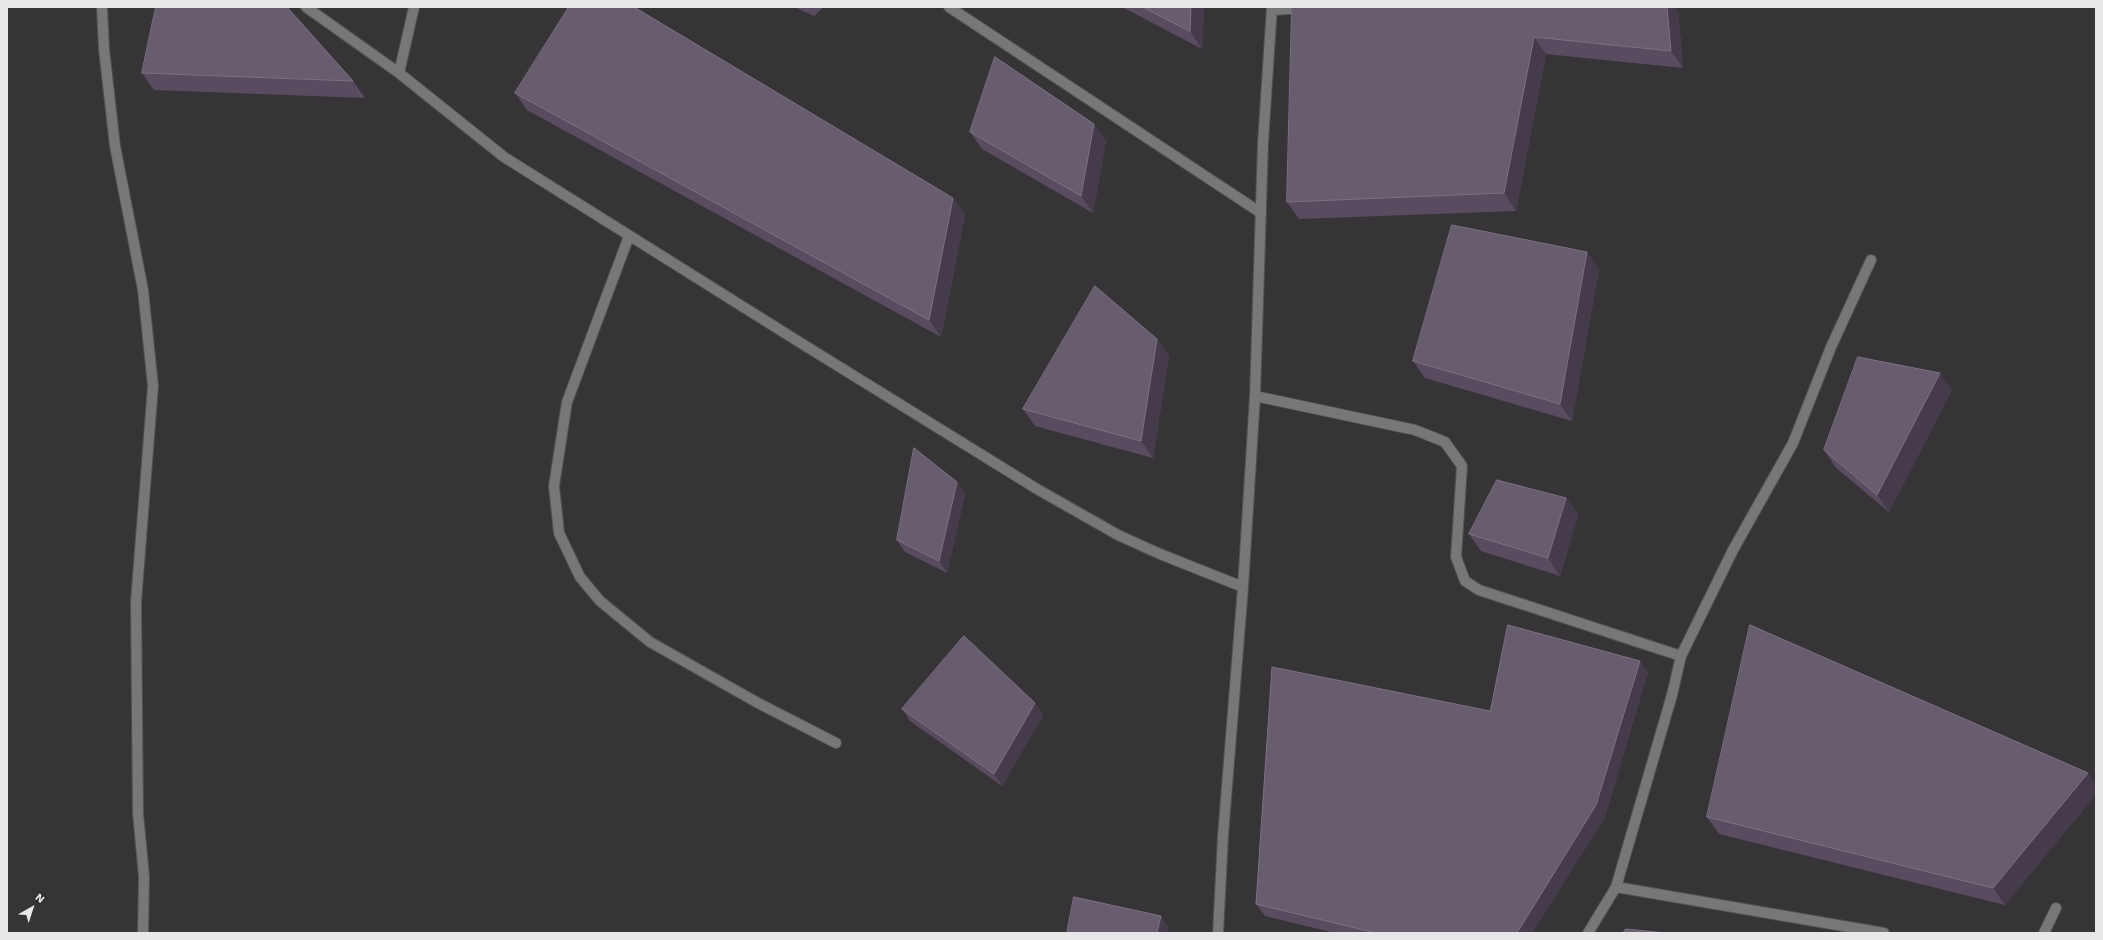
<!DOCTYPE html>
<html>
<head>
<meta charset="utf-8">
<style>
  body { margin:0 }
  #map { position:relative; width:2103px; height:940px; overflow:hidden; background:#373438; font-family:"Work Sans",sans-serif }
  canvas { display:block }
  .frame { position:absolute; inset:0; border:8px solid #e9e7ea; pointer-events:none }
  .north { position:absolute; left:12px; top:888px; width:40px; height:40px; -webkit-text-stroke:3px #2d2a2e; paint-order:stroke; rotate:39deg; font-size:11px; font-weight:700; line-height:16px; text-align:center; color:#e9e7ea }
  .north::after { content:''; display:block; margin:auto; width:14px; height:18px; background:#e9e7ea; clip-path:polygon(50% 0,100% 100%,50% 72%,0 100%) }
</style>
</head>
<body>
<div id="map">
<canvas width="2103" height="940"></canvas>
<div class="frame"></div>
<div class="north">N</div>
</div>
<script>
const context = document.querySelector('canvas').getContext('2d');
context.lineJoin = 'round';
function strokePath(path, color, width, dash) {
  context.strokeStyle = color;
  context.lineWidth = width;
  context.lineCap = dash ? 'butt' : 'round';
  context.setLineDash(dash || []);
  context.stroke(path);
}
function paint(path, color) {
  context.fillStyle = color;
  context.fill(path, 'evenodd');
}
const minor = new Path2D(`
  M102,7L104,49L115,146L143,290L153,386L136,602L138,813L144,877L143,933
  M306,7L399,73L504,157L796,340L1037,489L1118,535L1160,554L1243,587
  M949,7L1261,213
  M1272,10L1306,8
  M399,73L414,7
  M629,236L567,402L554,486L559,533L580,577L600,601L650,642L758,703L836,743
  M1255,396L1415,430L1445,442L1462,466L1456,557L1465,581L1479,590L1681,656
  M1616,887L1884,933
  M1218,933L1223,836L1243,587L1255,396L1263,143L1272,7
  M1588,933L1616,887L1672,695L1681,656L1733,550L1793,443L1831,347L1871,260
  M2044,933L2056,908`);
const wall = new Path2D(`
  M794,7H824L814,16Z
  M1122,7H1204L1202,49Z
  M1292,7L1678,11L1683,68L1546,54L1516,211L1299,219L1287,202Z
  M142,73L353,81L365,98L154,90Z
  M515,93L953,198L965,215L941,337L527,110Z
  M1094,124L1106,141L1093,213L982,149L970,132Z
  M1599,269L1572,421L1425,378L1413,361Z
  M1157,339L1169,356L1153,458L1035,426L1023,409Z
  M1952,390L1889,512L1836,468L1824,450Z
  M957,482L965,494L947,573L905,552L897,540Z
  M1566,498L1578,515L1560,576L1481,551L1469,534Z
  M1648,672L1605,817L1532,933H1335L1265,916L1256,904L1490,711Z
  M1035,703L1043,715L1002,786L910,721L902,709Z
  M2088,773L2005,905L1719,834L1707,817Z`);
const shadedWall = new Path2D(`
  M1191,7H1204L1202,49L1190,31Z
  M1667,7H1675L1678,11L1683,68L1671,51Z
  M1534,37L1546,54L1516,211L1504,193Z
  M1094,124L1106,141L1093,213L1081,196Z
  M953,198L965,215L941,337L929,320Z
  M1587,252L1599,269L1572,421L1560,404Z
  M1157,339L1169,356L1153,458L1141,441Z
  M1940,373L1952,390L1889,512L1877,495Z
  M957,482L965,494L947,573L939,561Z
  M1566,498L1578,515L1560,576L1548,558Z
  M1640,661L1648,672L1605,817L1532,933H1517Z
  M1035,703L1043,715L1002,786L994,774Z
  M2088,773L2096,784V795L2005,905L1993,888Z
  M1161,916L1169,928L1168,933H1157Z`);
const building = new Path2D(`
  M156,7H287L353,81L142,73Z
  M569,7H634L953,198L929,320L515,93Z
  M1143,7H1191L1190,31Z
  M1292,7H1667L1671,51L1534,37L1504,193L1287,202Z
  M995,57L1094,124L1081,196L970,132Z
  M1452,225L1587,252L1560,404L1413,361Z
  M1095,286L1157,339L1141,441L1023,409Z
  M1858,357L1940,373L1877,495L1824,450Z
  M914,448L957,482L939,561L897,540Z
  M1497,480L1566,498L1548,558L1469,534Z
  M1508,625L1640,661L1596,805L1517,933H1376L1256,904L1272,667L1490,711Z
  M1750,625L2088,773L1993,888L1707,817Z
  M964,636L1035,703L994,774L902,709Z
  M1074,897L1161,916L1157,933H1067Z
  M1626,929L1666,933H1623Z`);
strokePath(minor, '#535154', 12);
strokePath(minor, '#797776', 10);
paint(wall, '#594c60');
paint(shadedWall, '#453b4a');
paint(building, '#685c6f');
strokePath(building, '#7c7282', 1);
</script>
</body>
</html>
